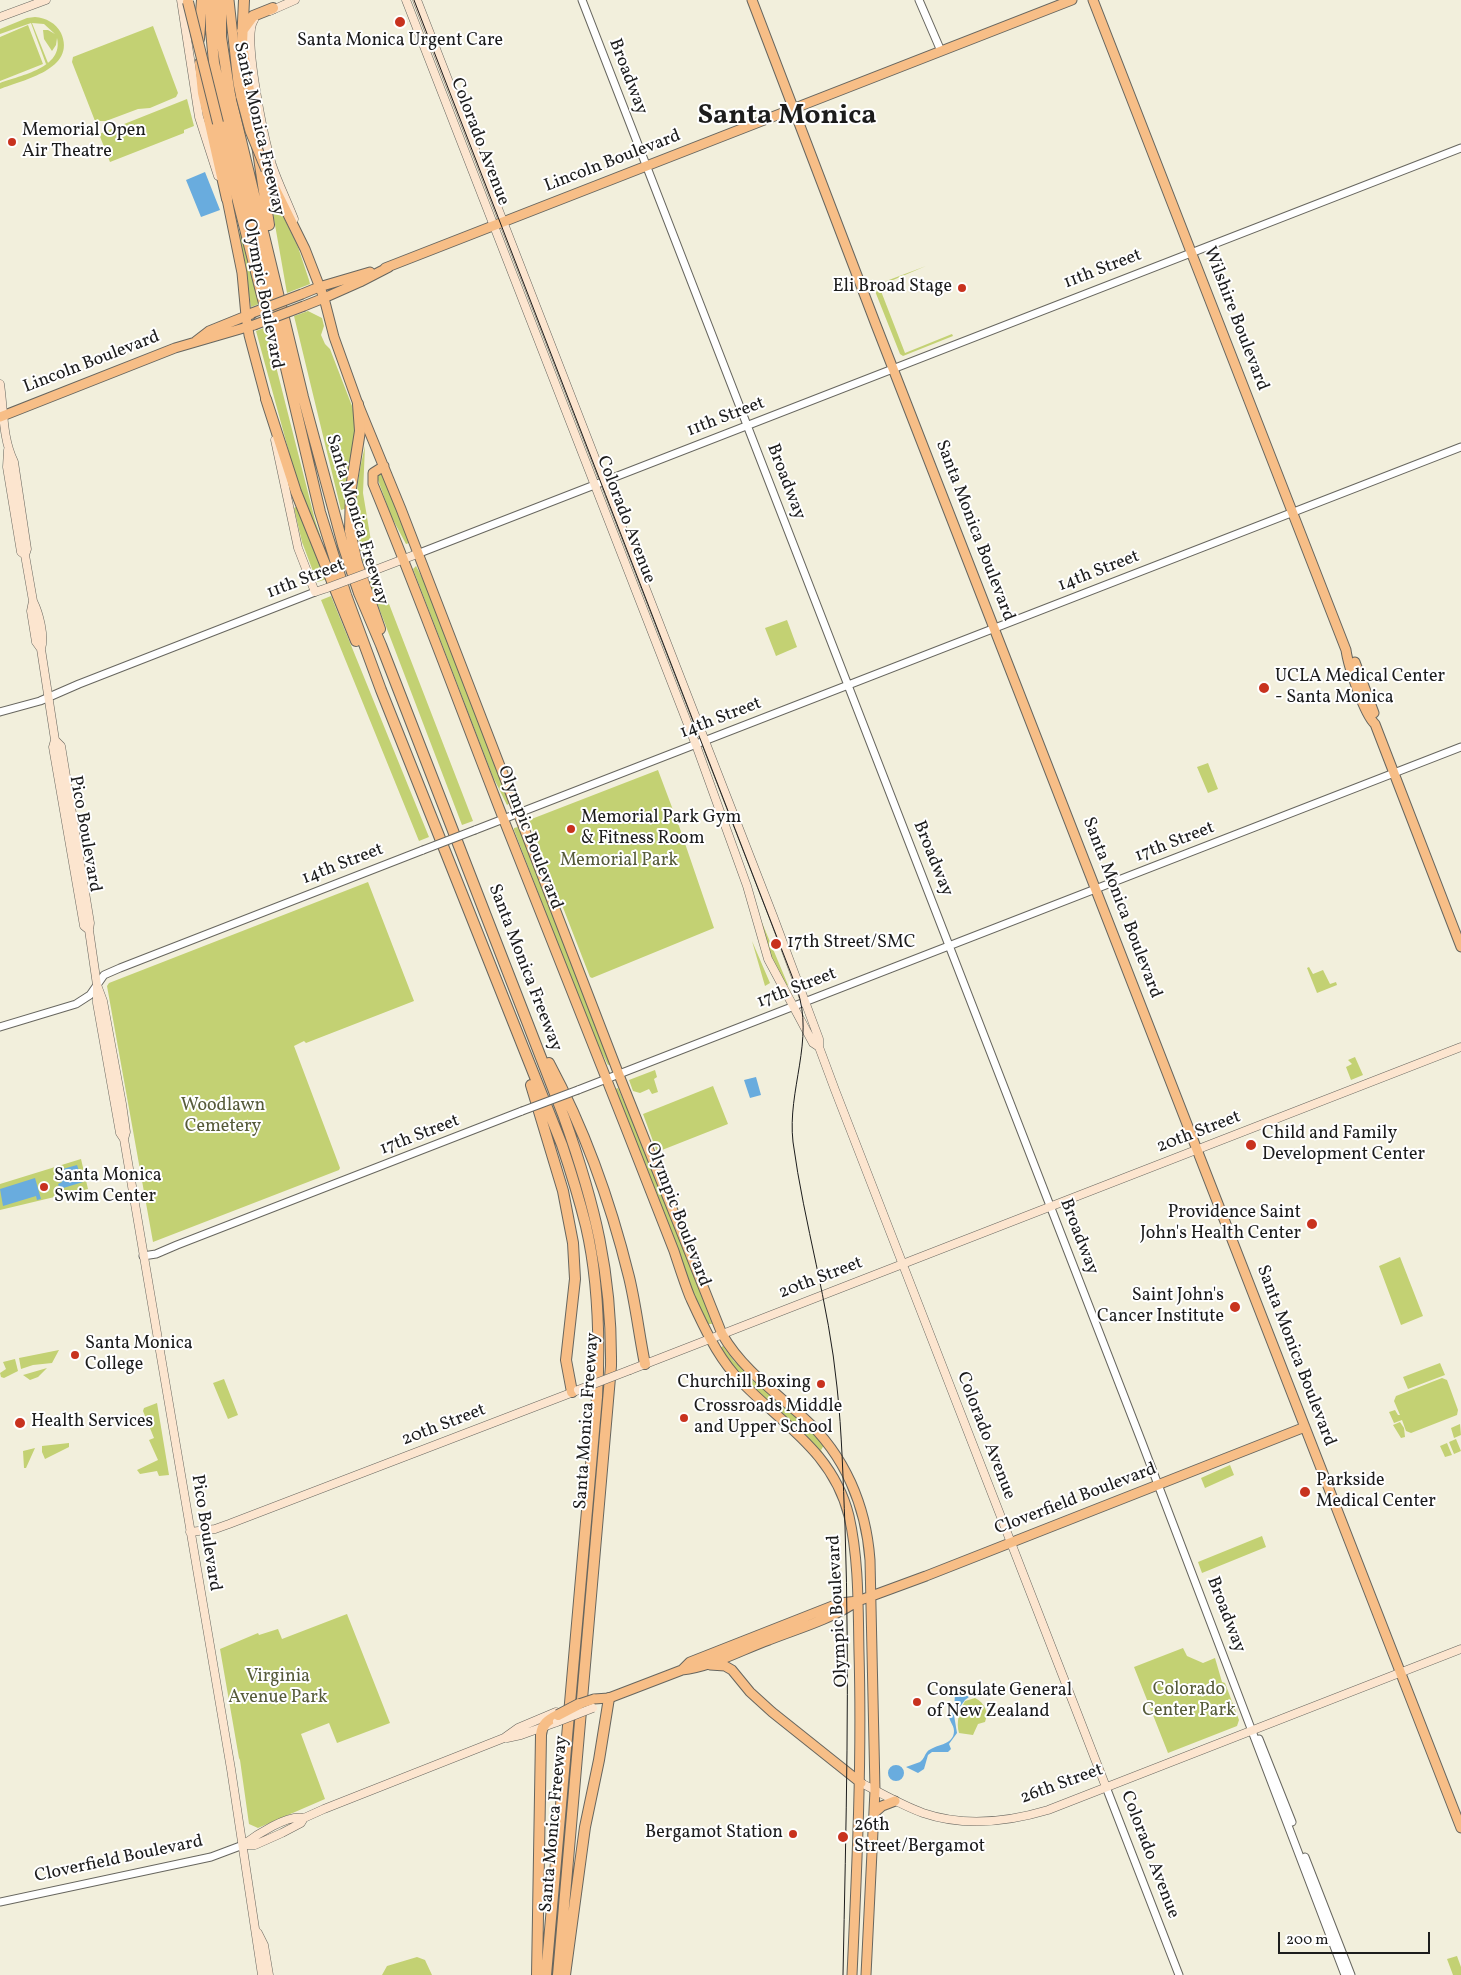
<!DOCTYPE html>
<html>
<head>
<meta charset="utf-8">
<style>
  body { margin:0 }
  #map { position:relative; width:1461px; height:1975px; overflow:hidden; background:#f2efdc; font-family:Vollkorn,serif }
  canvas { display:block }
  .scale { position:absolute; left:1278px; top:1932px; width:152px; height:22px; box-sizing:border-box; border:2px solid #1c1c1c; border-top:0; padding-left:6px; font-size:15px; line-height:18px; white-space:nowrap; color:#1c1c1c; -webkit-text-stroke:4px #fff; paint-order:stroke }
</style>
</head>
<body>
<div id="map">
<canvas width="1461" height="1975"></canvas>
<div class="scale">200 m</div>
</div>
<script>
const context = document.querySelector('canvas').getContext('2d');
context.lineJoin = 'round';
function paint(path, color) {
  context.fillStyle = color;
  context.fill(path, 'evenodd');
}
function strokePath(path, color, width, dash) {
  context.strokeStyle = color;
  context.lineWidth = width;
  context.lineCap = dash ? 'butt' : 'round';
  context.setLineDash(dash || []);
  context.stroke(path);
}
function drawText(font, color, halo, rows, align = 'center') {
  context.font = font + ' Vollkorn,serif';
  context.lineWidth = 4;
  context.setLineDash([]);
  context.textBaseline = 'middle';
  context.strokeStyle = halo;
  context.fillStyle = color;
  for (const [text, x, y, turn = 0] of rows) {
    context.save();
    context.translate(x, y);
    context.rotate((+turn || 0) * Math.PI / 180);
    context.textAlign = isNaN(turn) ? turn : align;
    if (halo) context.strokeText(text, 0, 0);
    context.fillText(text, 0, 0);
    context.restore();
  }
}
const green = new Path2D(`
  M35,17C46,18 56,23 61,33C77,69 23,80 0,89V83C21,75 64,68 57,38L56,45L52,51L44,39L43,30H48L55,34L44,24L32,23L48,63L46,64L31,23L0,34V29L27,18Z
  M28,25L43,64L0,81V37Z
  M153,26L178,93L176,97L150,108L138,109L106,121H95L72,62L73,57Z
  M187,99L194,126L184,130V133L110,162L99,134Z
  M268,185L298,247L309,280L310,284L287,293Z
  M240,231L259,304L251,307L239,235Z
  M926,266L879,286L905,353L952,334L953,336L903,356L900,354L873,286Z
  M308,311L322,318L324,326L321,335L325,344L330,349L352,406L357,425L347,508L341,510L294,316Z
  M266,327L315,520L321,538L319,539L296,478L256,331Z
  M365,446L363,493L374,559L364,563C353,516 354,493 365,446Z
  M380,473L383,474L409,543L406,544L391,516L377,477Z
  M297,506L327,579L317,582L302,542L294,508Z
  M416,566L430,593L510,803L507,805L493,777L413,569Z
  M379,578L473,821L462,825L369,582Z
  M331,596L429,837L419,841L321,600Z
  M787,620L797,647L776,656L765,628Z
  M1208,763L1218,789L1208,793L1197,767Z
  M658,770L679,826L714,928L592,978L590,977L529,820Z
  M518,827L526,844L611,1064L608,1065L594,1038L514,830V828Z
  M368,882L414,1001L306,1043L304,1041L294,1046L340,1168L339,1170L153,1242L107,986L109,983Z
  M758,913L788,985L787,986L770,957Z
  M752,941L770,983L765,986Z
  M1309,967L1313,974L1323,970L1330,984L1336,982L1337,985L1317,993L1307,968Z
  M1355,1057L1363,1075L1351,1080L1346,1067L1352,1064L1348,1060Z
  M655,1070L657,1077L654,1079L658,1092L652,1094L649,1089L640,1093L633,1091L629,1080Z
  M713,1086L728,1124L657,1152L643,1114Z
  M618,1088L625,1104L633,1116L713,1324H708L695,1299L620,1106L615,1089Z
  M81,1159L88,1189L0,1210V1184Z
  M1400,1257L1423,1316L1401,1325L1379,1266Z
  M723,1346L734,1361L813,1432L824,1445L821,1450L826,1459L794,1424L756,1391L734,1370L720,1348Z
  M59,1350L52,1363L33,1365L21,1369L19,1358Z
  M15,1359L18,1371L4,1378L1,1377L0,1373L6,1369L3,1362Z
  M1440,1363L1445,1375L1408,1389L1403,1377Z
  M47,1368L38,1377L30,1380L23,1375Z
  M1442,1378L1447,1380L1458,1410L1457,1415L1411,1433L1406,1431L1402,1420L1394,1423L1389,1412L1395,1410L1398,1415H1400L1394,1401L1396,1396Z
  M224,1379L238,1415L228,1419L213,1383Z
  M157,1403L169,1475L159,1476L157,1471L140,1474L137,1470L158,1460L149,1440L154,1438L143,1411L144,1408Z
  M1400,1422L1404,1428L1405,1437L1401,1438L1393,1425Z
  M1460,1424L1461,1435L1454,1438L1451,1428Z
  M1456,1439L1461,1451L1454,1454L1449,1442Z
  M69,1443V1447L45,1459L42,1452V1446Z
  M1447,1443L1452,1455L1445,1457L1440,1446Z
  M35,1448L26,1468H24L23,1451Z
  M1230,1465L1234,1475L1205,1488L1201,1478Z
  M1262,1536L1266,1547L1202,1573L1198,1562Z
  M347,1614L390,1723L337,1743L329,1723L301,1734L325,1799L258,1828L249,1824L240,1760L239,1758L220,1649L258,1633L259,1635L278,1629L282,1639Z
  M1183,1648L1187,1656L1203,1663L1215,1658L1222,1682L1225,1683L1239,1720L1237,1726L1168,1753L1134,1667Z
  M975,1698C985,1703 989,1712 985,1722L978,1724L973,1735L959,1733C956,1722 959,1712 965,1701Z
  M1457,1956L1461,1967V1975H1453L1447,1959Z
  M417,1957L425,1960L432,1975H382L387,1966Z`);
const water = new Path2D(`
  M205,172L220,210L201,217L186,180Z
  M756,1077L761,1095L750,1098L744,1080Z
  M77,1165L83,1182L60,1189L58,1184L62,1182L59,1170Z
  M35,1178L41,1199L37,1200L36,1196L3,1206L0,1189Z
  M958,1690L969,1697L965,1700L954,1715L957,1733L949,1744L951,1749L948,1752H932L928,1755L924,1769L918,1773L906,1767L920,1762C924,1759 924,1756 927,1752C934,1744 954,1746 954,1731C954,1725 949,1721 949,1716L954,1708L955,1695Z
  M888 1773a8 8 0 1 1 16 0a8 8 0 1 1-16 0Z`);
const tertiary = new Path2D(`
  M582,0L1141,1440L1345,1975
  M919,0L941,51
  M417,554L1461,148
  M0,712L40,701L79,684L315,592
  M475,830L1461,447
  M0,1027L76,1004L90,995L104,975L120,968L423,850
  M578,1090L1461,747
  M143,1256L156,1254L177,1245L522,1111
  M1259,1739L1292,1822
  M1106,1787L1179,1975
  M1305,1857L1351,1975
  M0,1902L211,1857L243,1845`);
const secondary = new Path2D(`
  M181,0L199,117L218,176
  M406,0L696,745L747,886L768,959L813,1043L819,1047
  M417,0L773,916L819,1039V1047L835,1090L1106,1787
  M270,11L295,0
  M0,17L46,0
  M254,20C242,37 265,142 272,165C278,183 287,201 294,219
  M0,384C4,411 2,437 14,462L27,549L25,555L33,601L31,611L36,642L41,649
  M275,440L298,548L315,592L327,588
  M8,450L7,467L21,552L25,555
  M370,572L417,554
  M33,601C39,613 45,636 41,649L55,740L53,747L84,926L89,930
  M55,740L61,746L90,923L89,930L97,985L103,1001L122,1104L126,1132L124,1139
  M97,985V1003L120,1133L124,1139L231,1769L262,1975
  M630,1370L1461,1047
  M190,1532L215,1529L229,1524L576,1391
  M507,1738L521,1735L557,1722
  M861,1783C881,1793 901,1805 923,1813C964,1827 1008,1822 1048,1810L1461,1649
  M243,1845H255L282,1833L301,1823L304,1818L324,1809L504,1738L518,1728L556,1712
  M243,1845C256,1835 288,1814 304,1818
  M258,1933L264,1945L269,1975`);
const primary = new Path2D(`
  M752,0L876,325L1461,1828
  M1093,0L1346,650C1348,665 1364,714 1375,724L1461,947
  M389,267L360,282L324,298L334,337L358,404L401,509L621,1080L722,1334C742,1369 775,1392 804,1418C845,1455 866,1506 870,1560L875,1790L866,1975
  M385,268L1072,0
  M302,294L319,287L370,272
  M252,314L246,316L249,335L266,399
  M384,466L373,473V484C419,596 461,710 505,823C545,926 587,1028 627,1131C643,1171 658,1211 674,1251C679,1266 684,1282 690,1297C702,1323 715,1352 734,1374C776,1421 832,1448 849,1516C859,1560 858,1607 859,1652C862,1760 857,1867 852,1975
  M1355,662L1374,713
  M710,1665L725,1666L732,1670L750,1692L772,1712L861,1783
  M682,1670L690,1662L840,1603L858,1601L926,1576L1305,1427
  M594,1699L609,1698L682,1670C711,1667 741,1650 769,1640C797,1629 828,1620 853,1604
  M874,1813L882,1806L895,1801`);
const trunk = new Path2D(`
  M229,0L238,83L241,97
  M266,170L305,249L324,298L304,306
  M196,341L209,331L246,316L242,273L227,199
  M0,417L175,348L254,325`);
const motorway = new Path2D(`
  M211,0V30L214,63L320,512L346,595L381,690L562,1145C571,1172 579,1198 586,1226C599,1282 600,1340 597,1397L546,1975
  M221,0V37L230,95L303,397L343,545L359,593L381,645L564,1117C595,1204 612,1274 611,1366L558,1975
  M244,0L242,44L269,225
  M242,31L253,16L273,8
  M199,39L202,0
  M200,63L203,93L227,199
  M218,123L266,311
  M266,399L296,492L356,641
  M358,404L360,431L351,488L350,531L357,563L380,629
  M549,1063C585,1130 611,1204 629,1277C636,1306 639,1335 645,1364
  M531,1085L563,1191L573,1243L575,1279L566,1360L572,1392
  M537,1975L541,1735C542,1724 548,1720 558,1715
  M565,1975L585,1827L599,1760L609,1698`);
const tram = new Path2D(`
  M414,0L797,989C815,1040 787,1090 793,1142C804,1224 829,1304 837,1387C842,1433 843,1480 845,1526C850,1676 846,1826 843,1975`);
const tertiaryBridge = new Path2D(`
  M423,850L475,830
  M522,1111L578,1090`);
const secondaryBridge = new Path2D(`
  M327,588L370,572
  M578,1390L630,1370
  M557,1722L593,1708`);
const primaryBridge = new Path2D(`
  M252,313L302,294
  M579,1704L594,1699`);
const trunkBridge = new Path2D(`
  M241,97L250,131L266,170
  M254,325L304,306`);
const motorwayBridge = new Path2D(`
  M188,2L218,123
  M558,1715L579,1704`);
const markers = [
  [400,22,6,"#c8321e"],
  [12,142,5,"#c8321e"],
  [962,288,5,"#c8321e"],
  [1264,688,6,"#c8321e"],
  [571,829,5,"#c8321e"],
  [776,944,6,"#c8321e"],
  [1251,1145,6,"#c8321e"],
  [44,1187,5,"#c8321e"],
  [1312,1224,6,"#c8321e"],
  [1235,1307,6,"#c8321e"],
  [75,1355,5,"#c8321e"],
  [821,1384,5,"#c8321e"],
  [684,1418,5,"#c8321e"],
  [20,1423,6,"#c8321e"],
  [1305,1492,6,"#c8321e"],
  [917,1702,5,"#c8321e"],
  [793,1834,5,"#c8321e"],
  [843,1837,6,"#c8321e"]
];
const poiNames = [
  ["Santa Monica Urgent Care",400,42,"center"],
  ["Memorial Open",22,132],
  ["Air Theatre",22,153],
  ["Eli Broad Stage",952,288,"right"],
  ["UCLA Medical Center",1275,678],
  ["- Santa Monica",1275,699],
  ["Memorial Park Gym",581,819],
  ["& Fitness Room",581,840],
  ["17th Street/SMC",787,944],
  ["Child and Family",1262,1135],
  ["Development Center",1262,1156],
  ["Santa Monica",54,1177],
  ["Swim Center",54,1198],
  ["Providence Saint",1301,1214,"right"],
  ["John's Health Center",1301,1235,"right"],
  ["Saint John's",1224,1297,"right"],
  ["Cancer Institute",1224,1318,"right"],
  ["Santa Monica",85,1345],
  ["College",85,1366],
  ["Churchill Boxing",811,1384,"right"],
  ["Crossroads Middle",694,1408],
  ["and Upper School",694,1429],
  ["Health Services",31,1423],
  ["Parkside",1316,1482],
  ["Medical Center",1316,1503],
  ["Consulate General",927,1692],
  ["of New Zealand",927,1713],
  ["26th",854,1827],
  ["Street/Bergamot",854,1848],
  ["Bergamot Station",783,1834,"right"]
];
const streetNames = [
  ["Broadway",627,77,69],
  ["Santa Monica Freeway",258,129,77],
  ["Colorado Avenue",479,142,69],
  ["Lincoln Boulevard",613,162,-21],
  ["11th Street",1103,270,-21],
  ["Olympic Boulevard",262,294,79],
  ["Wilshire Boulevard",1235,319,69],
  ["Lincoln Boulevard",92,363,-21],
  ["11th Street",726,418,-21],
  ["Broadway",785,482,69],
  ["Santa Monica Freeway",356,520,73],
  ["Colorado Avenue",625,520,69],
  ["Santa Monica Boulevard",974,531,69],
  ["14th Street",1099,572,-21],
  ["11th Street",306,580,-21],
  ["14th Street",721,719,-21],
  ["Pico Boulevard",84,834,80],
  ["Olympic Boulevard",529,838,69],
  ["17th Street",1175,843,-21],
  ["Broadway",932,859,68],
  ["14th Street",343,865,-21],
  ["Santa Monica Boulevard",1121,908,69],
  ["Santa Monica Freeway",524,968,69],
  ["17th Street",797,989,-21],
  ["20th Street",1199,1133,-21],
  ["17th Street",420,1136,-21],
  ["Olympic Boulevard",677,1215,69],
  ["Broadway",1078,1237,69],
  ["20th Street",821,1279,-21],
  ["Santa Monica Boulevard",1295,1356,69],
  ["Santa Monica Freeway",588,1421,-86],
  ["20th Street",444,1426,-21],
  ["Colorado Avenue",985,1436,69],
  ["Cloverfield Boulevard",1076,1500,-21],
  ["Pico Boulevard",205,1533,81],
  ["Olympic Boulevard",839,1611,-93],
  ["Broadway",1225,1615,69],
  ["26th Street",1062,1785,-20],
  ["Santa Monica Freeway",555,1824,-85],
  ["Colorado Avenue",1149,1855,69],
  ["Cloverfield Boulevard",119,1860,-12]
];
const parkNames = [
  ["Memorial Park",619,862],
  ["Woodlawn",223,1107],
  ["Cemetery",223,1128],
  ["Virginia",278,1678],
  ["Avenue Park",278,1699],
  ["Colorado",1189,1691],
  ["Center Park",1189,1712]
];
const townNames = [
  ["Santa Monica",787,118]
];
paint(green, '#c3d173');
paint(water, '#69acde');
strokePath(tertiary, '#67665f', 9);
strokePath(secondary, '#67665f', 9);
strokePath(primary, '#67665f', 11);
strokePath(trunk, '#67665f', 11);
strokePath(motorway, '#67665f', 12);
strokePath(tertiary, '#fff', 7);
strokePath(secondary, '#fce5cf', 8);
strokePath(primary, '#f7be87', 9);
strokePath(trunk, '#f7be87', 9);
strokePath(motorway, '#f7be87', 10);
strokePath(tram, '#1c1c1c', 1);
strokePath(tertiaryBridge, '#67665f', 9, []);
strokePath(secondaryBridge, '#67665f', 9, []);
strokePath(primaryBridge, '#67665f', 11, []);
strokePath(trunkBridge, '#67665f', 11, []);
strokePath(motorwayBridge, '#67665f', 12, []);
strokePath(tertiaryBridge, '#fff', 7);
strokePath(secondaryBridge, '#fce5cf', 8);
strokePath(primaryBridge, '#f7be87', 9);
strokePath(trunkBridge, '#f7be87', 9);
strokePath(motorwayBridge, '#f7be87', 10);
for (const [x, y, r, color] of markers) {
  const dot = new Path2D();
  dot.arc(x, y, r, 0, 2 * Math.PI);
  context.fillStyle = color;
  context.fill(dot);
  strokePath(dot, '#fff', 2);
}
drawText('18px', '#1c1c1c', '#fff', poiNames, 'left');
drawText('18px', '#1c1c1c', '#fff', streetNames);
drawText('18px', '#565b3a', '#fff', parkNames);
drawText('bold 28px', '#1c1c1c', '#fff', townNames);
</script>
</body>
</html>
